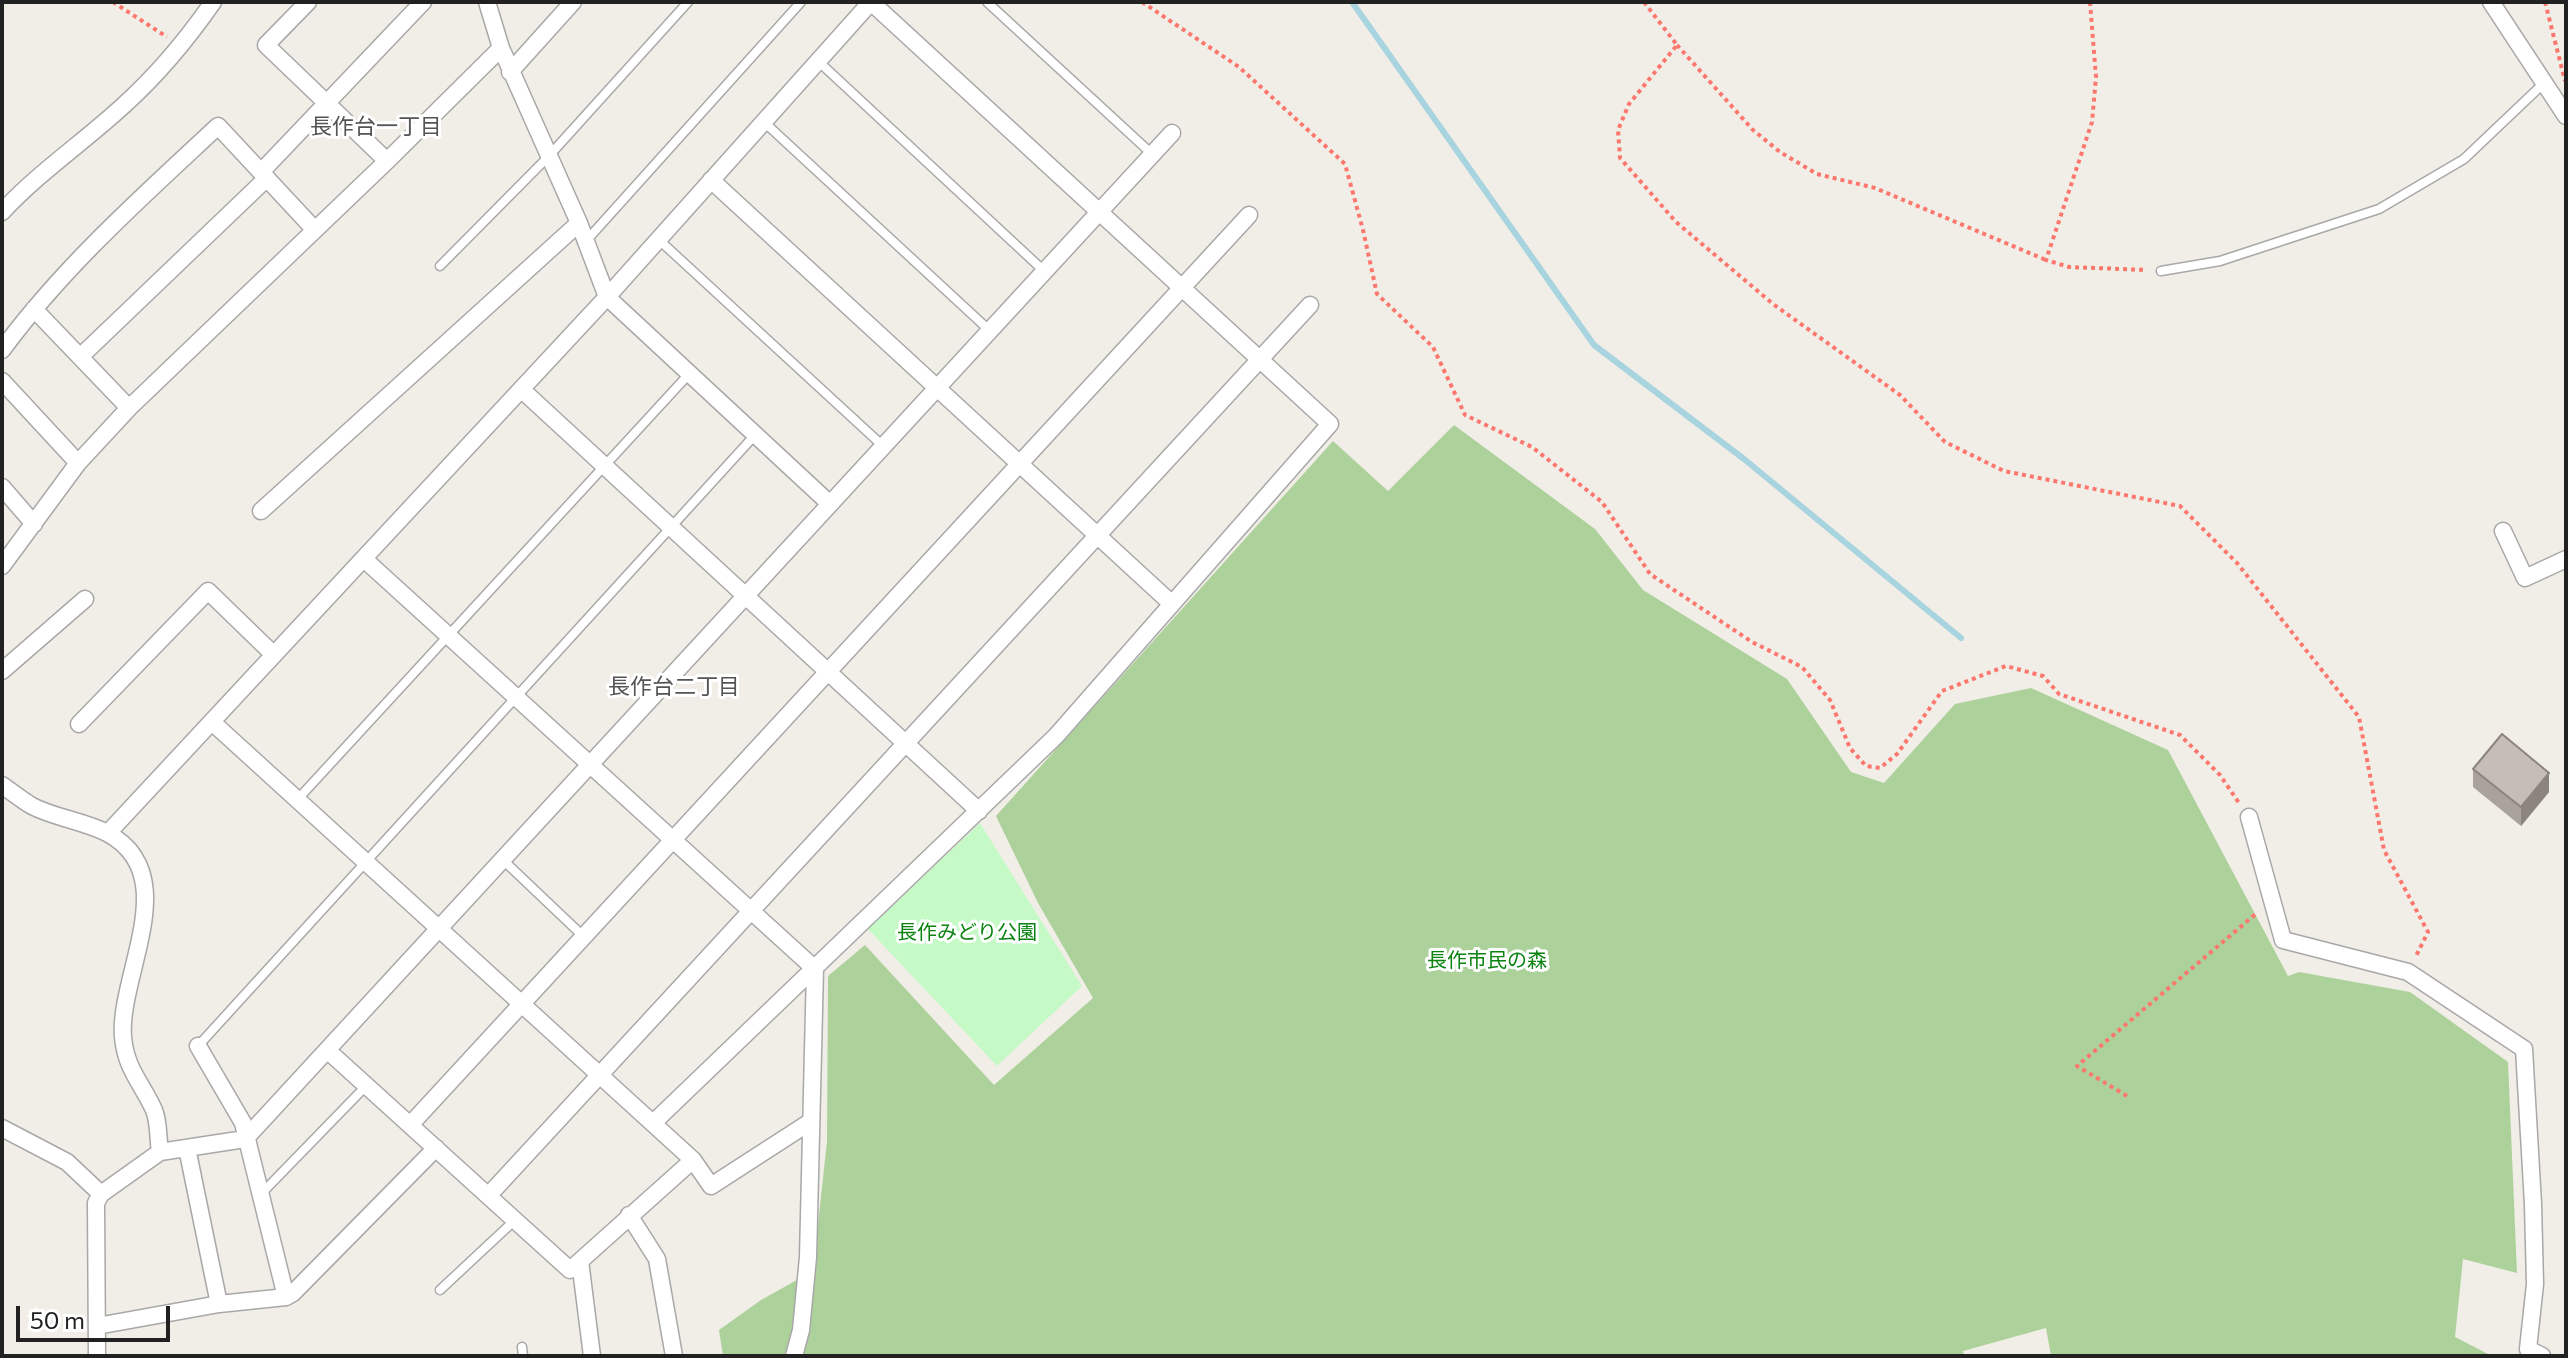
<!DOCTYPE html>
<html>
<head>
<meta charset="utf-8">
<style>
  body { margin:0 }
  #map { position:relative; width:2568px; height:1358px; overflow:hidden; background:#f1ede7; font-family:Commissioner,sans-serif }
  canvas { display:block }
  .frame { position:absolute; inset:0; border:4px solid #212121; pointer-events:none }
  .scale { position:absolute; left:16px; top:1306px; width:154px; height:36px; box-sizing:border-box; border:4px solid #212121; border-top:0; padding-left:10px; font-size:24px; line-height:28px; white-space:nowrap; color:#212121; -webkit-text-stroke:6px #fff; paint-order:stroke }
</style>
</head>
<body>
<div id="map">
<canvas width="2568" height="1358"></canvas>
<div class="frame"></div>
<div class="scale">50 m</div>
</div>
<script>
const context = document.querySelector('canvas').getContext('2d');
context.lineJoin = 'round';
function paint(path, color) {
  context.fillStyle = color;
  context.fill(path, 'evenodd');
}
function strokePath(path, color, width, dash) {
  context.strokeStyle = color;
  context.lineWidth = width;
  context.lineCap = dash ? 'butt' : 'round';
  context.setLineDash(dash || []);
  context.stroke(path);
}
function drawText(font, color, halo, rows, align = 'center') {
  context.font = font + ' Commissioner,"Noto Sans JP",sans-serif';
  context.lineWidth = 6;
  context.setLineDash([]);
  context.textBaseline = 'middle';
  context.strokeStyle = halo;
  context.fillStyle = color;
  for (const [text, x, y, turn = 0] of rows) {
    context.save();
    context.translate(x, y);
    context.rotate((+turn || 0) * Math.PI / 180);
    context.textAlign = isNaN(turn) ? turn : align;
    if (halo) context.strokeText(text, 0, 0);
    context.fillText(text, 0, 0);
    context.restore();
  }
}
const forest = new Path2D(`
  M1454,425L1595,529L1643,590L1787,679L1851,772L1884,783L1955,704L2031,688L2168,750L2288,976L2299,972L2410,992L2508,1062L2517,1273L2463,1259L2455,1337L2492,1356H2051L2046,1328L1963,1351L1964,1356H723L719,1330L761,1300L813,1271L827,1141L828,976L865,945L994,1085L1093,998L1038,903L996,816L1333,441L1388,491Z`);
const park = new Path2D(`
  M980,823L1082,986L997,1066L868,929Z`);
const stream = new Path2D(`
  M1352,2L1594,345L1744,459L1961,638`);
const path = new Path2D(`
  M113,2L167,37
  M1142,2L1239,67L1345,164L1363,230L1377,294L1433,347L1465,415L1532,447L1602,502L1650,574L1752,642L1802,667L1830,700L1850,748L1866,766L1880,768L1897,754L1942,691L2006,666L2043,676L2059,694L2180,735L2220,775L2239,803
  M1644,2L1677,45L1629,104L1618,130L1620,158L1676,222L1773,304L1900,395L1945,442L2004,471L2180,506L2237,563L2359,717L2384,850L2428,932L2416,956
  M2090,2L2096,77L2092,122L2046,260L2069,267L2147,270
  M2545,2L2565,81
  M1677,45L1753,130L1780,152L1817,174L1875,188L2046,260
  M2127,1096L2077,1066L2258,912`);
const service = new Path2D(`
  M987,2L1152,154
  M818,61L1044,271
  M764,122L989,330
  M658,239L883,446
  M586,241L801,2
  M440,266L548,157L688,2
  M2161,271L2220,261L2379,209L2464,159L2544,83
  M297,800L689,374
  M503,860L583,936
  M198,1046L755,435
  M261,1194L366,1086
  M440,1290L515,1220
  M522,1347L523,1356`);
const minor = new Path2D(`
  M308,2L266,45L387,161
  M487,2L501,48L579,223L607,297L830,504
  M2491,2L2566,116
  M510,72L573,2
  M261,172L423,2
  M711,180L1172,604
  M2,212C39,172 84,142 124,105C156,76 188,38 213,2
  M34,309L129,408
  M2,350C64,266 142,197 218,126L314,229
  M80,357L267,178
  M2,381L78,463
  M521,389L979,811
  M2,487L34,524
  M261,511L579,223
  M2503,531L2525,578L2566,559
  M364,559L815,969L808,1257L801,1330L794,1356
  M2,566L78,463L129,408L387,161L501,48
  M2,671L85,599
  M212,722L693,1160L711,1186L810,1122
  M79,724L208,591L274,655
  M2,785C12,792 22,800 32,806C55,818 84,821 107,833C185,874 118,975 123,1037C126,1070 142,1083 154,1110C159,1122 158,1139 160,1152L101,1194L96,1203L97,1356
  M2249,817L2283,940L2408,972L2524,1049L2533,1204L2535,1284L2528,1349L2542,1356
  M108,833L607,297L871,2
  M198,1046L243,1123L286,1297
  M327,1050L570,1270L693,1160
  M653,1123L1056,736L1330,424L871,2
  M410,1125L1249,215
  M2,1128L67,1162L101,1194
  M187,1148L219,1304
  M160,1152L245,1139L1172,133
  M488,1196L1310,305
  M629,1215L657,1259L674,1356
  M580,1261L592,1356
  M97,1326L219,1304L286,1297L293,1293L436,1148`);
const wall = new Path2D(`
  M2473,769L2549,792L2521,826L2473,787Z`);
const shadedWall = new Path2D(`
  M2549,773V792L2521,826V807Z`);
const building = new Path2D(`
  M2502,734L2549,773L2521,807L2473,769Z`);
const parkNames = [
  ["長作みどり公園",967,932],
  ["長作市民の森",1487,960]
];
const neighbourhoodNames = [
  ["長作台一丁目",376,127],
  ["長作台二丁目",674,687]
];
paint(forest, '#add19b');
paint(park, '#c5fac7');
strokePath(stream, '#a7d4df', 6);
strokePath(service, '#a8a8a8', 11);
strokePath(minor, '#a8a8a8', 19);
strokePath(path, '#fc776d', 4, [4, 4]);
strokePath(service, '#fff', 8);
strokePath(minor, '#fff', 16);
paint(wall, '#aaa39d');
paint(shadedWall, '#8b847f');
paint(building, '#c6bdb6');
strokePath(building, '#8b847f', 2);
drawText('20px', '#0a8310', '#fff', parkNames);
drawText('22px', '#545454', '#fff', neighbourhoodNames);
</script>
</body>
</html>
